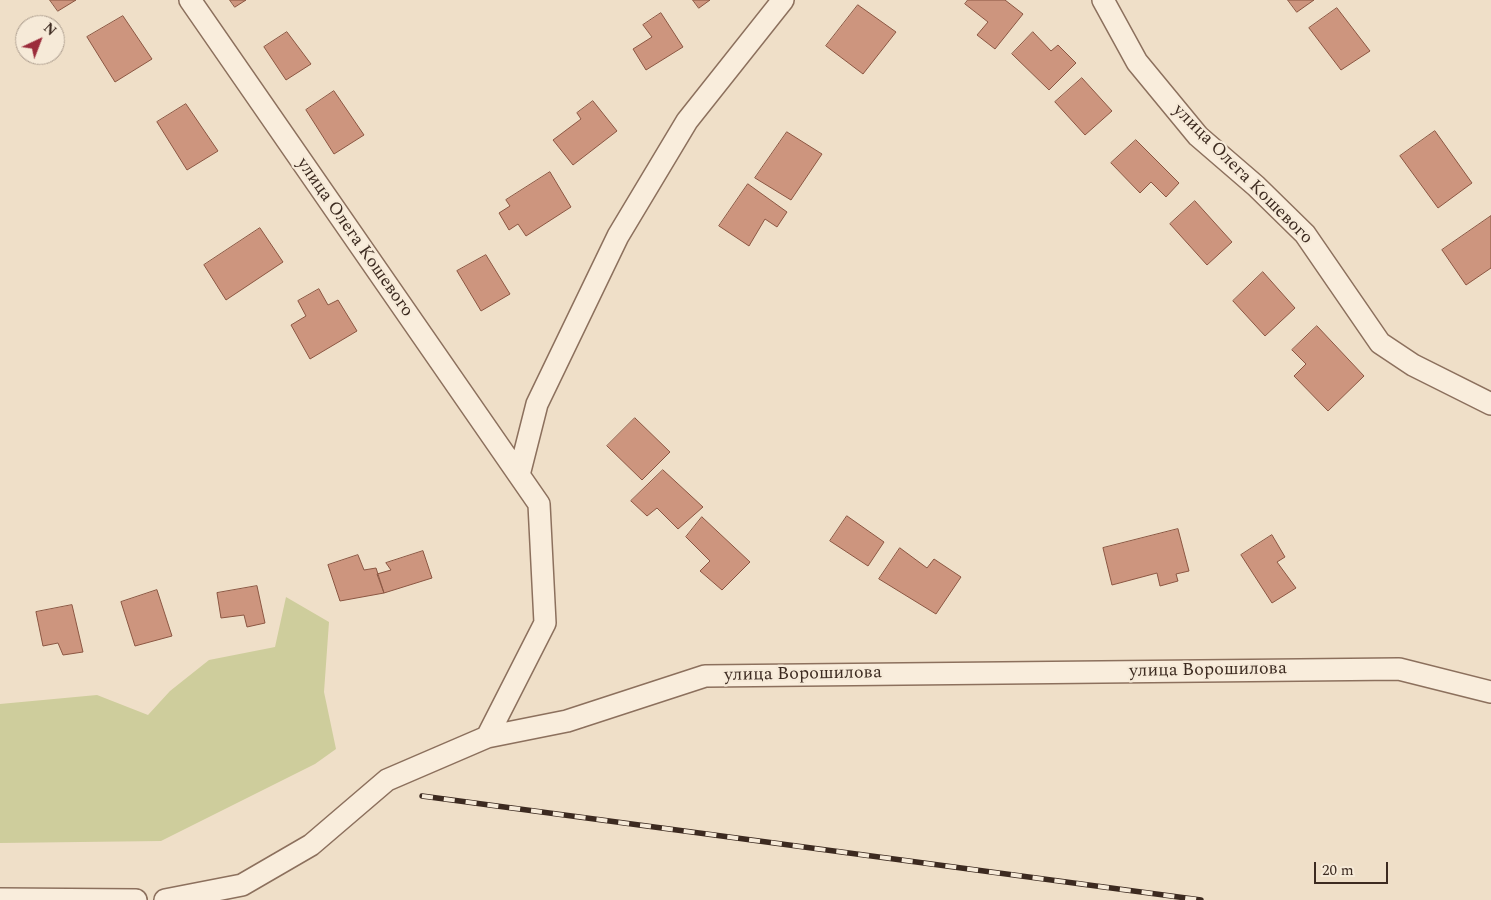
<!DOCTYPE html>
<html>
<head>
<meta charset="utf-8">
<style>
  body { margin:0 }
  #map { position:relative; width:1491px; height:900px; overflow:hidden; background:#efdfc8; font-family:Spectral,serif }
  canvas { display:block }
  .north { position:absolute; left:15px; top:15px; width:50px; height:50px; box-sizing:border-box; background:#f6ead8; border:1px solid #ac9d8e; border-radius:50%; rotate:43deg; font-size:14px; font-weight:700; line-height:20px; text-align:center; color:#3c2a20 }
  .north::after { content:''; display:block; margin:auto; width:18px; height:22px; background:#9b2c3b; clip-path:polygon(50% 0,100% 100%,50% 72%,0 100%) }
  .scale { position:absolute; left:1314px; top:862px; width:74px; height:22px; box-sizing:border-box; border:2px solid #3c2a20; border-top:0; padding-left:6px; font-size:15px; line-height:18px; white-space:nowrap; color:#3c2a20; -webkit-text-stroke:4px #f6ead8; paint-order:stroke }
</style>
</head>
<body>
<div id="map">
<canvas width="1491" height="900"></canvas>
<div class="north">N</div>
<div class="scale">20 m</div>
</div>
<script>
const context = document.querySelector('canvas').getContext('2d');
context.lineJoin = 'round';
function paint(path, color) {
  context.fillStyle = color;
  context.fill(path, 'evenodd');
}
function strokePath(path, color, width, dash) {
  context.strokeStyle = color;
  context.lineWidth = width;
  context.lineCap = dash ? 'butt' : 'round';
  context.setLineDash(dash || []);
  context.stroke(path);
}
function drawText(font, color, halo, rows, align = 'center') {
  context.font = font + ' Spectral,serif';
  context.lineWidth = 4.5;
  context.setLineDash([]);
  context.textBaseline = 'middle';
  context.strokeStyle = halo;
  context.fillStyle = color;
  for (const [text, x, y, turn = 0] of rows) {
    context.save();
    context.translate(x, y);
    context.rotate((+turn || 0) * Math.PI / 180);
    context.textAlign = isNaN(turn) ? turn : align;
    if (halo) context.strokeText(text, 0, 0);
    context.fillText(text, 0, 0);
    context.restore();
  }
}
const green = new Path2D(`
  M286,597L329,622L324,692L336,749L315,764L161,841L0,843V704L97,695L148,715L170,691L209,660L275,647Z`);
const building = new Path2D(`
  M50,0H76L58,11Z
  M230,0H246L235,7Z
  M693,0H710L699,8Z
  M968,0H1005L1023,14L995,49L977,35L988,22L965,4Z
  M1288,0H1314L1297,12Z
  M858,5L896,32L863,74L826,46Z
  M1337,8L1370,51L1341,70L1309,28Z
  M661,13L683,47L646,70L633,49L652,37L643,25Z
  M123,16L152,59L115,82L87,37Z
  M287,32L311,64L286,80L264,47Z
  M1033,32L1051,51L1058,45L1076,63L1049,90L1012,54Z
  M1082,78L1112,111L1085,135L1055,102Z
  M334,91L364,135L334,154L306,110Z
  M593,101L617,131L573,165L553,140L581,119L577,113Z
  M186,104L218,151L187,170L157,122Z
  M1435,131L1472,183L1438,208L1400,156Z
  M787,132L822,154L791,200L755,178Z
  M1136,140L1179,183L1166,197L1151,182L1140,193L1111,163Z
  M550,172L571,207L526,236L518,224L509,230L499,213L510,206L506,200Z
  M748,184L787,212L777,227L765,219L749,246L719,226Z
  M1195,201L1232,242L1207,265L1170,224Z
  M1491,216V268L1466,285L1442,250Z
  M260,228L283,262L226,300L204,265Z
  M486,255L510,294L481,311L457,271Z
  M1263,272L1295,308L1265,336L1233,301Z
  M319,289L328,305L338,300L357,331L310,359L291,325L306,316L298,301Z
  M1317,326L1364,376L1328,411L1294,376L1306,364L1292,350Z
  M635,418L670,452L642,480L607,446Z
  M663,470L703,507L678,529L657,508L647,516L631,501Z
  M847,516L884,542L868,566L830,541Z
  M702,517L750,562L722,590L700,571L710,561L686,537Z
  M1178,529L1189,571L1176,574L1178,581L1160,586L1157,573L1112,585L1103,548Z
  M1272,535L1285,557L1277,562L1296,588L1272,603L1241,555Z
  M900,548L927,568L934,559L961,577L936,614L879,579Z
  M423,551L432,578L384,593L377,574L391,570L386,563Z
  M358,555L364,570L376,568L384,593L340,601L328,565Z
  M257,586L265,623L247,627L244,615L221,618L217,593Z
  M157,590L172,636L135,646L121,602Z
  M72,605L83,652L63,655L58,643L43,646L36,612Z`);
const street = new Path2D(`
  M190,0L539,504L545,623L487,737
  M1103,0L1137,62L1198,136L1256,186L1305,234L1380,343L1413,365L1491,404
  M519,475L537,404L618,236L687,121L783,0
  M0,899L136,900
  M165,900L242,885L311,845L387,780L487,737L567,721L705,676L1399,669L1491,692`);
const rail = new Path2D(`
  M422,796L1201,900`);
const streetNames = [
  ["улица Олега Кошевого",1242,175,45],
  ["улица Олега Кошевого",354,238,55],
  ["улица Ворошилова",1208,671,-1],
  ["улица Ворошилова",803,675,-1]
];
paint(green, '#cecd9c');
paint(building, '#cd957e');
strokePath(building, '#8b5642', 1);
strokePath(street, '#8c705d', 24);
strokePath(street, '#f9eddc', 21);
strokePath(rail, '#3c2a20', 5.5);
strokePath(rail, '#f6ead8', 4, [11]);
drawText('18px', '#3c2a20', '#f6ead8', streetNames);
</script>
</body>
</html>
